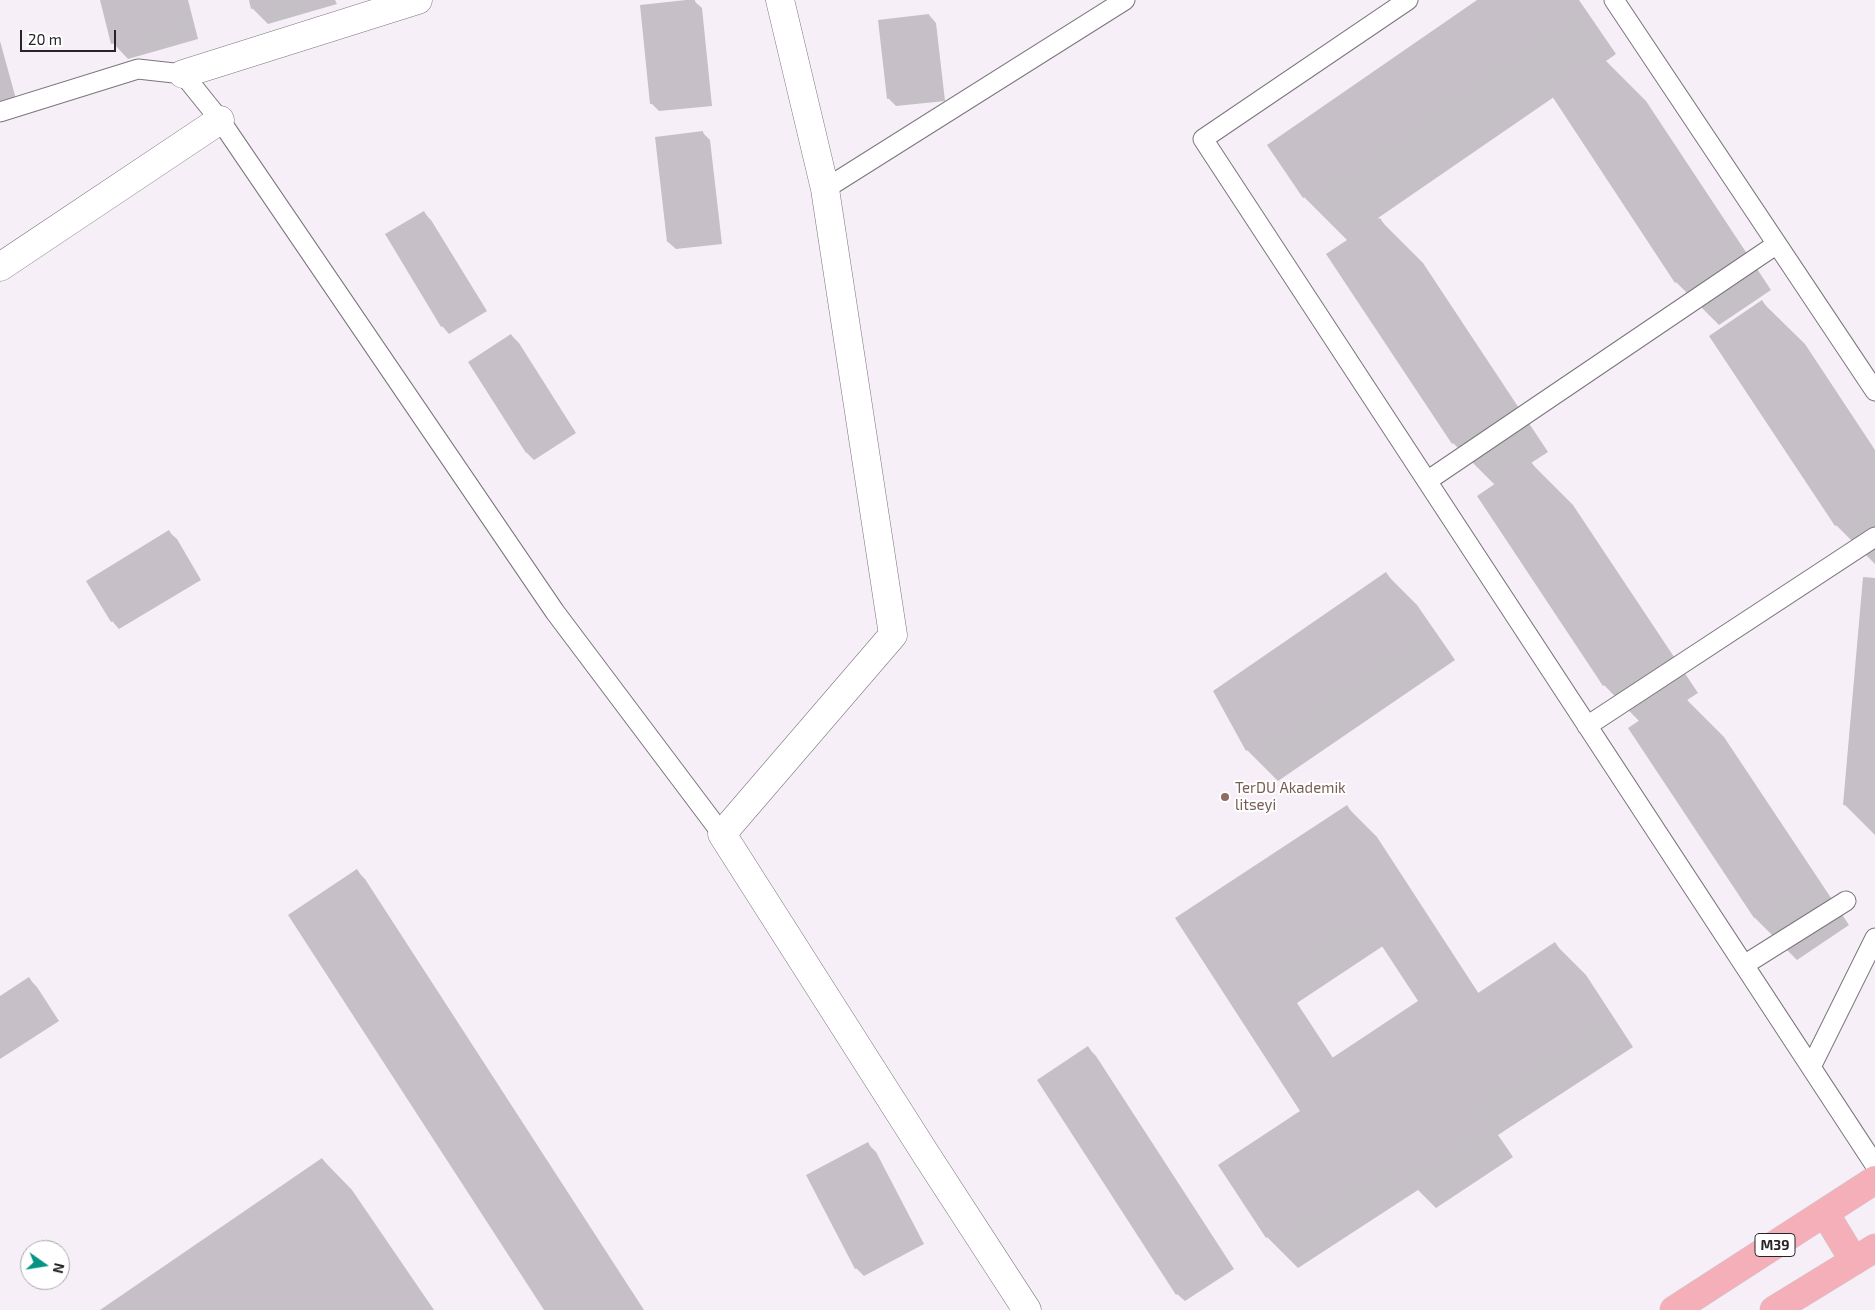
<!DOCTYPE html>
<html>
<head>
<meta charset="utf-8">
<style>
  body { margin:0 }
  #map { position:relative; width:1875px; height:1310px; overflow:hidden; background:#f7eff8; font-family:"Exo 2",sans-serif }
  canvas { display:block }
  .north { position:absolute; left:20px; top:1240px; width:50px; height:50px; box-sizing:border-box; background:#fff; border:1px solid #a9a7a9; border-radius:50%; rotate:103deg; font-size:14px; font-weight:700; line-height:20px; text-align:center; color:#272428 }
  .north::after { content:''; display:block; margin:auto; width:18px; height:22px; background:#039482; clip-path:polygon(50% 0,100% 100%,50% 72%,0 100%) }
  .scale { position:absolute; left:20px; top:30px; width:96px; height:22px; box-sizing:border-box; border:2px solid #272428; border-top:0; padding-left:6px; font-size:15px; line-height:18px; white-space:nowrap; color:#272428; -webkit-text-stroke:4px #fff; paint-order:stroke }
</style>
</head>
<body>
<div id="map">
<canvas width="1875" height="1310"></canvas>
<div class="north">N</div>
<div class="scale">20 m</div>
</div>
<script>
const context = document.querySelector('canvas').getContext('2d');
context.lineJoin = 'round';
function paint(path, color) {
  context.fillStyle = color;
  context.fill(path, 'evenodd');
}
function strokePath(path, color, width, dash) {
  context.strokeStyle = color;
  context.lineWidth = width;
  context.lineCap = dash ? 'butt' : 'round';
  context.setLineDash(dash || []);
  context.stroke(path);
}
function drawText(font, color, halo, rows, align = 'center') {
  context.font = font + ' "Exo 2",sans-serif';
  context.lineWidth = 4;
  context.setLineDash([]);
  context.textBaseline = 'middle';
  context.strokeStyle = halo;
  context.fillStyle = color;
  for (const [text, x, y, turn = 0] of rows) {
    context.save();
    context.translate(x, y);
    context.rotate((+turn || 0) * Math.PI / 180);
    context.textAlign = isNaN(turn) ? turn : align;
    if (halo) context.strokeText(text, 0, 0);
    context.fillText(text, 0, 0);
    context.restore();
  }
}
const shadow = new Path2D(`
  M102,0H188L198,39L128,59L113,43Z
  M250,0H335L337,4L268,24L252,8Z
  M1479,0H1579L1616,54L1606,61L1646,101L1771,290L1719,325L1676,282L1554,97L1378,218L1423,263L1548,452L1531,463L1573,505L1698,693L1687,700L1724,737L1849,925L1797,960L1754,917L1640,722L1604,685L1495,485L1453,443L1348,241L1304,197L1268,145Z
  M694,1L702,8L712,106L659,111L651,103Z
  M929,15L936,23L945,101L896,106L888,98Z
  M0,41L16,99L0,105Z
  M703,133L710,140L722,244L676,249L668,242Z
  M423,212L431,220L487,311L449,334L442,326Z
  M1762,302L1805,344L1875,450V564L1836,525Z
  M511,335L519,343L576,433L534,460L527,453L470,362Z
  M169,532L177,539L201,580L119,629L112,621Z
  M1386,574L1417,605L1455,660L1278,781L1247,750Z
  M1875,579V835L1844,804Z
  M1347,807L1377,837L1479,994L1555,944L1586,975L1633,1047L1498,1135L1513,1157L1436,1208L1418,1190L1298,1268L1267,1237L1220,1165L1302,1112L1176,918ZM1383,946L1420,1002L1333,1058L1297,1003Z
  M357,871L365,879L644,1310H545Z
  M29,979L37,987L59,1021L0,1059V998Z
  M1088,1048L1096,1056L1234,1269L1185,1301L1177,1294Z
  M868,1144L876,1152L924,1244L864,1276L856,1268Z
  M322,1159L352,1190L434,1310H102Z`);
const building = new Path2D(`
  M100,0H177L183,23L111,44Z
  M249,0H280V1L251,9Z
  M686,0H695L705,99L650,104L640,5Z
  M1477,0H1567L1574,11L1303,198L1267,145Z
  M929,14L938,93L887,99L878,20Z
  M1603,57L1729,247L1675,283L1550,93Z
  M703,131L715,237L667,242L655,137Z
  M424,211L480,303L441,327L385,234Z
  M1380,218L1506,408L1452,444L1326,254Z
  M1762,300L1875,470V499L1835,526L1709,336Z
  M511,334L569,425L526,453L468,362Z
  M1530,460L1656,650L1603,686L1477,496Z
  M169,530L194,572L111,622L86,581Z
  M1386,572L1425,629L1246,751L1213,691Z
  M1863,577L1875,578V807L1843,805Z
  M1682,692L1807,882L1754,918L1628,728Z
  M1347,805L1472,997L1555,942L1603,1016L1469,1104L1483,1126L1404,1178L1390,1157L1266,1238L1218,1165L1300,1111L1175,918ZM1359,911L1418,1001L1326,1062L1267,971Z
  M357,869L643,1310H544L288,915Z
  M29,977L52,1013L0,1047V996Z
  M1088,1046L1227,1261L1176,1295L1037,1080Z
  M868,1142L917,1236L855,1269L806,1175Z
  M322,1158L425,1310H100Z`);
const service = new Path2D(`
  M1408,0L1203,139L1875,1165
  M1614,0L1875,391
  M0,112L138,69L183,74L220,120L555,612L722,834
  M825,189L1125,0
  M1427,481L1777,244
  M1587,726L1875,537
  M1744,965L1846,901
  M1811,1067L1875,938`);
const minor = new Path2D(`
  M780,0L825,189L893,635L722,834L927,1156L1027,1310
  M183,74L418,0
  M0,267L220,120`);
const trunk = new Path2D(`
  M1825,1213L1854,1261
  M1674,1310L1875,1180
  M1774,1310L1875,1248`);
const markers = [
  [1225,797,5,"#8d6e63"]
];
const shields = [
  [1775,1245,40]
];
const shieldNames = [
  ["M39",1775,1245]
];
const educationNames = [
  ["TerDU Akademik",1235,788],
  ["litseyi",1235,805]
];
paint(shadow, '#0003');
paint(building, '#c6bfc8');
strokePath(service, '#7b757c', 21);
strokePath(minor, '#7b757c', 29);
strokePath(trunk, '#cfcfd0', 29);
strokePath(service, '#fff', 19);
strokePath(minor, '#fff', 28);
strokePath(trunk, '#f4afb8', 28);
for (const [x, y, r, color] of markers) {
  const dot = new Path2D();
  dot.arc(x, y, r, 0, 2 * Math.PI);
  context.fillStyle = color;
  context.fill(dot);
  strokePath(dot, '#fff', 2);
}
for (const [x, y, w] of shields) {
  const box = new Path2D();
  box.roundRect(x - w / 2, y - 11.5, w, 23, 4);
  context.fillStyle = '#fff';
  context.fill(box);
  strokePath(box, '#272428', 1);
}
drawText('bold 14px', '#272428', null, shieldNames);
drawText('15px', '#785e54', '#fff', educationNames, 'left');
</script>
</body>
</html>
